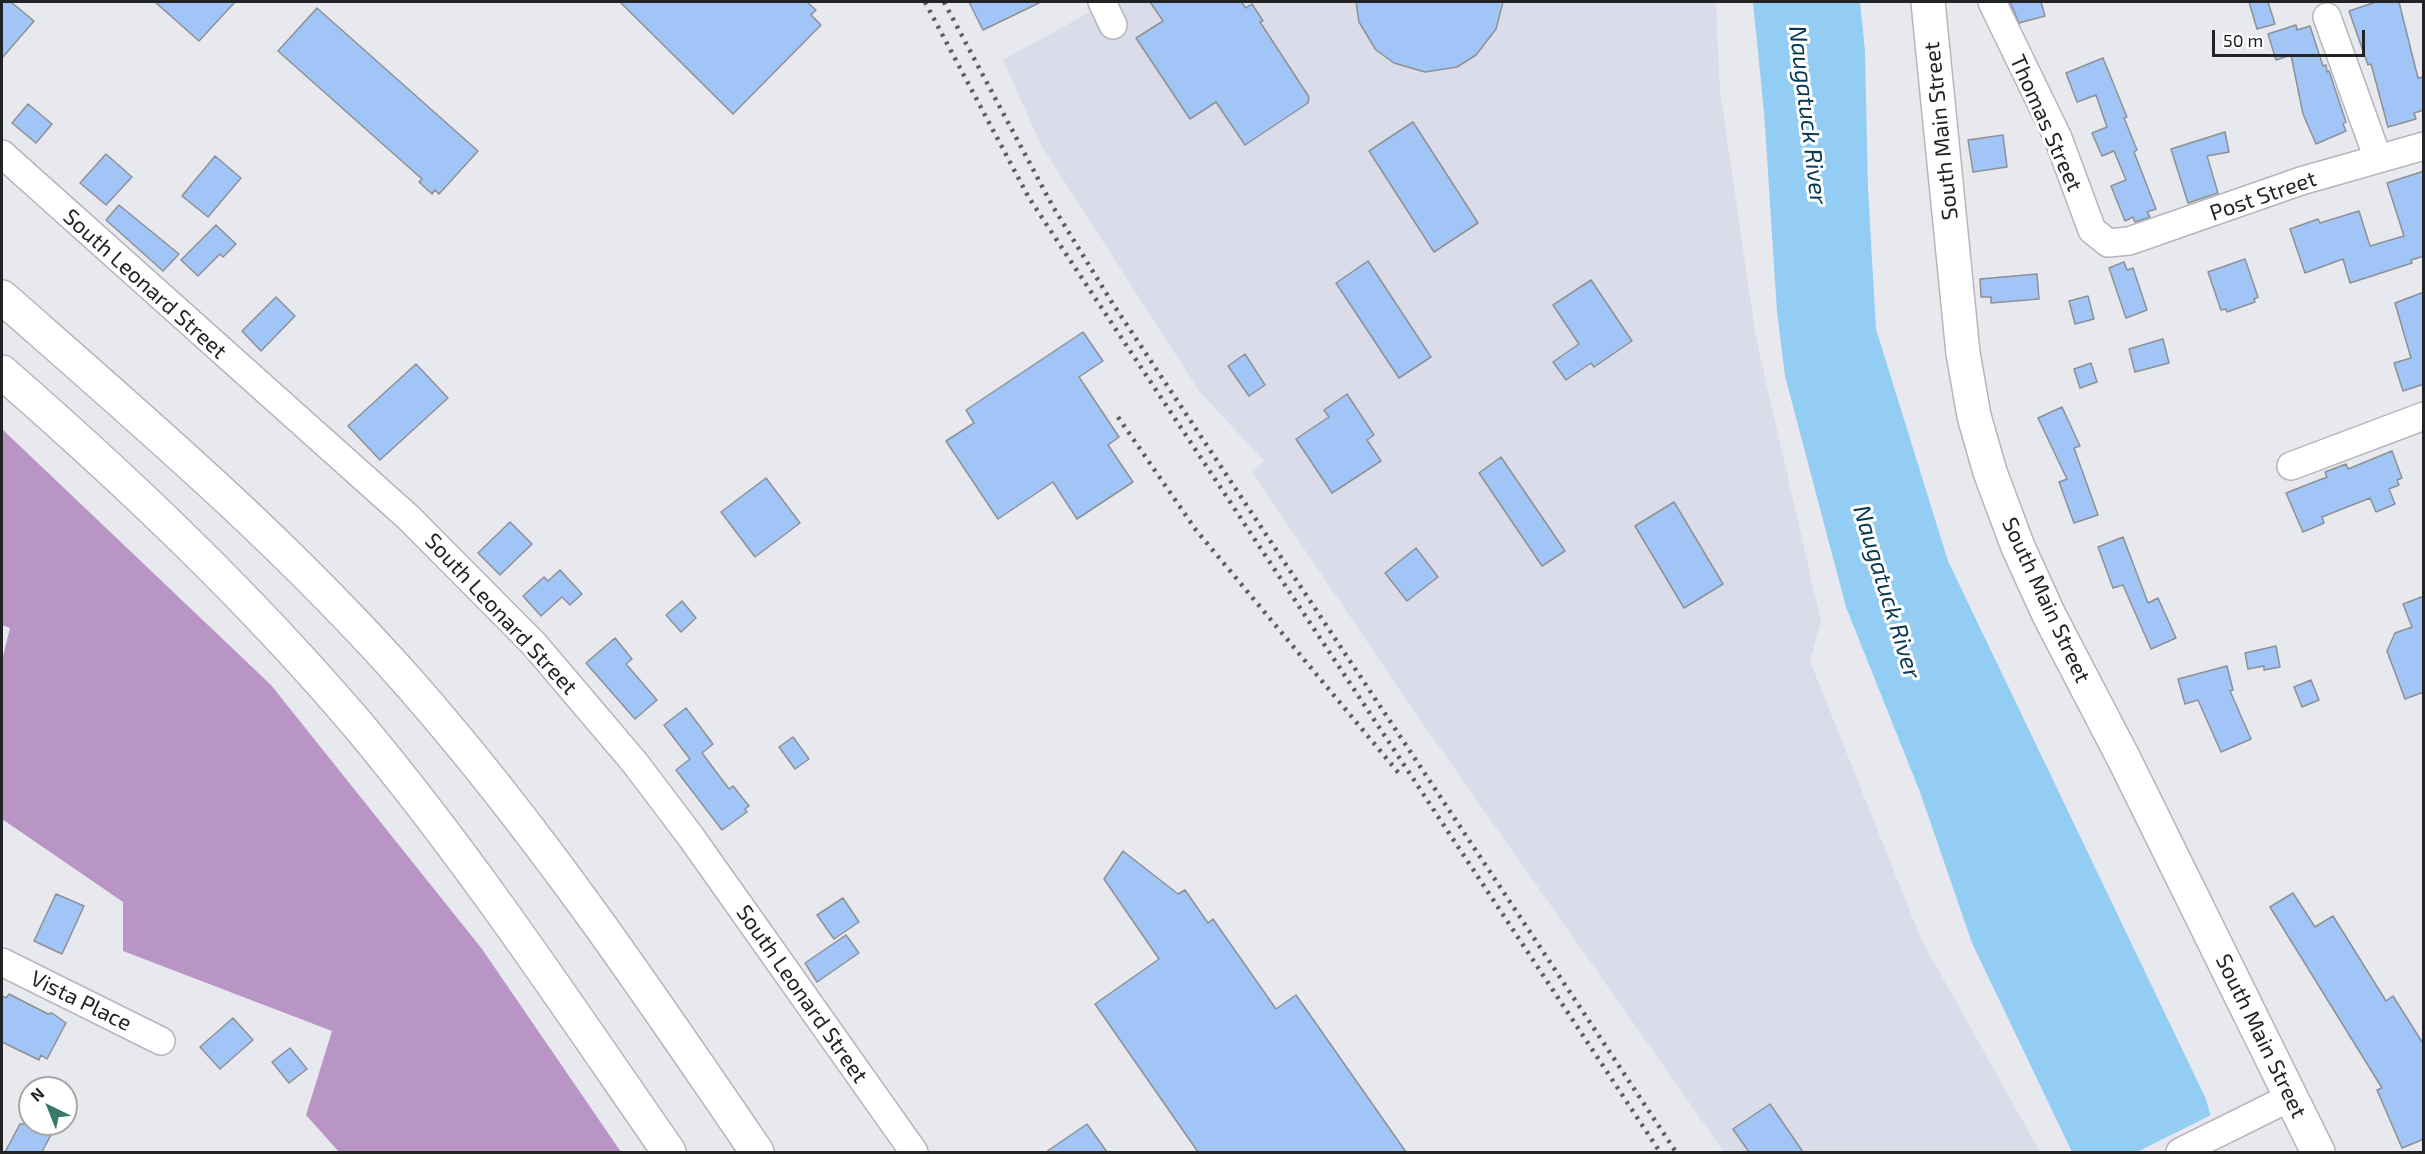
<!DOCTYPE html>
<html>
<head>
<meta charset="utf-8">
<style>
  body { margin:0 }
  #map { position:relative; width:2425px; height:1154px; overflow:hidden; background:#e8e9ef; font-family:"Exo 2",sans-serif }
  canvas { display:block }
  .frame { position:absolute; inset:0; border:3px solid #222325; pointer-events:none }
  .north { position:absolute; left:18px; top:1076px; width:60px; height:60px; box-sizing:border-box; background:#fff; border:2px solid #a7a7a8; border-radius:50%; rotate:317deg; font-size:16px; font-weight:700; line-height:24px; text-align:center; color:#222325 }
  .north::after { content:''; display:block; margin:auto; width:21px; height:27px; background:#377a6c; clip-path:polygon(50% 0,100% 100%,50% 72%,0 100%) }
  .scale { position:absolute; left:2212px; top:30px; width:153px; height:27px; box-sizing:border-box; border:3px solid #222325; border-top:0; padding-left:8px; font-size:18px; line-height:21px; white-space:nowrap; color:#222325; -webkit-text-stroke:4px #fff; paint-order:stroke }
</style>
</head>
<body>
<div id="map">
<canvas width="2425" height="1154"></canvas>
<div class="frame"></div>
<div class="north">N</div>
<div class="scale">50 m</div>
</div>
<script>
const context = document.querySelector('canvas').getContext('2d');
context.lineJoin = 'round';
function paint(path, color) {
  context.fillStyle = color;
  context.fill(path, 'evenodd');
}
function strokePath(path, color, width, dash) {
  context.strokeStyle = color;
  context.lineWidth = width;
  context.lineCap = dash ? 'butt' : 'round';
  context.setLineDash(dash || []);
  context.stroke(path);
}
function drawText(font, color, halo, rows, align = 'center') {
  context.font = font + ' "Exo 2",sans-serif';
  context.lineWidth = 6;
  context.setLineDash([]);
  context.textBaseline = 'middle';
  context.strokeStyle = halo;
  context.fillStyle = color;
  for (const [text, x, y, turn = 0] of rows) {
    context.save();
    context.translate(x, y);
    context.rotate((+turn || 0) * Math.PI / 180);
    context.textAlign = isNaN(turn) ? turn : align;
    if (halo) context.strokeText(text, 0, 0);
    context.fillText(text, 0, 0);
    context.restore();
  }
}
const built = new Path2D(`
  M1108,2H1716L1720,91L1756,338L1821,621L1810,661L1921,939L2039,1150L2037,1152H1724L1414,711L1252,472L1264,461L1199,391L1041,145L1003,60Z`);
const forest = new Path2D(`
  M2,429L271,685L482,949L621,1152H339L306,1115L332,1031L123,951V902L2,819V660L10,628L2,625Z`);
const water = new Path2D(`
  M1753,2H1860L1865,52L1868,189L1876,329L1948,561L2206,1099L2220,1152H2072L1972,943L1920,792L1846,607L1785,376L1777,311L1764,112Z`);
const pier = new Path2D(`
  M2213,1114L2223,1152H2137Z`);
const building = new Path2D(`
  M2,2H11L34,21L2,58Z
  M155,2H235L199,41Z
  M620,2H807L816,10L811,15L821,25L733,114Z
  M969,2H1041L983,30Z
  M1150,2H1241L1246,8L1252,4L1263,21L1260,22L1309,97L1308,103L1245,145L1216,102L1190,119L1136,38L1163,21Z
  M1356,2H1503L1496,29L1476,55L1457,67L1425,72L1394,63L1376,50L1359,22Z
  M2010,2H2041L2045,16L2019,23Z
  M2249,2H2268L2275,24L2257,29Z
  M2376,2H2399L2418,78L2424,77V110L2414,113L2416,119L2388,127L2371,64L2368,65L2349,11Z
  M317,8L478,151L439,194L435,190L432,194L419,182L422,179L278,51Z
  M2296,25L2297,30L2310,26L2323,66L2326,65L2327,72L2329,71L2346,122L2343,124L2346,131L2316,144L2303,114L2291,55L2276,60L2268,34Z
  M2103,58L2127,117L2124,118L2137,150L2134,152L2156,209L2147,212L2150,217L2135,222L2133,217L2125,221L2111,186L2126,180L2114,151L2102,156L2092,133L2107,127L2096,95L2077,102L2066,73Z
  M28,104L52,124L36,143L12,123Z
  M1413,122L1478,223L1434,252L1369,151Z
  M2225,132L2229,152L2207,156L2218,193L2188,203L2171,149Z
  M2003,135L2007,167L1973,172L1968,140Z
  M106,154L132,177L106,205L80,183Z
  M215,156L241,178L208,217L182,196Z
  M2424,171V256L2411,260L2412,263L2350,283L2343,259L2305,273L2290,229L2318,219L2320,223L2359,211L2370,246L2404,236L2387,183Z
  M119,205L179,254L163,271L106,220Z
  M216,225L236,244L223,257L220,254L198,276L181,260Z
  M2245,259L2258,297L2254,299L2255,302L2227,312L2226,309L2221,310L2208,272Z
  M1368,261L1431,357L1399,378L1336,283Z
  M2124,262L2127,270L2133,268L2147,310L2126,318L2109,268Z
  M2037,274L2039,299L1991,303V297H1981L1980,279Z
  M1591,280L1632,341L1594,367L1591,363L1566,380L1553,362L1579,344L1553,305Z
  M2424,292V384L2403,391L2394,363L2411,358L2395,303Z
  M2088,296L2094,319L2075,324L2069,301Z
  M276,297L295,316L261,351L242,331Z
  M1083,332L1103,361L1079,377L1119,437L1108,445L1133,482L1077,519L1053,482L998,519L946,441L974,423L966,410Z
  M2163,339L2169,363L2135,372L2129,349Z
  M1245,354L1265,385L1249,396L1228,366Z
  M2091,363L2097,382L2080,388L2074,369Z
  M416,364L448,398L380,460L348,426Z
  M1347,394L1374,435L1367,440L1381,461L1332,493L1296,439L1329,417L1324,410Z
  M2062,407L2080,446L2074,448L2098,515L2074,523L2059,482L2067,479L2038,418Z
  M2392,451L2402,478L2397,480L2399,485L2389,489L2395,504L2376,512L2370,498L2322,517L2324,523L2303,532L2286,493L2327,477L2325,472L2346,464L2348,469Z
  M1501,457L1565,551L1542,566L1479,473Z
  M766,478L800,523L755,557L721,512Z
  M1674,502L1723,584L1684,608L1635,526Z
  M510,522L532,544L500,575L478,553Z
  M2123,537L2148,603L2158,598L2176,638L2151,649L2123,585L2113,588L2098,547Z
  M1416,548L1438,577L1407,601L1385,573Z
  M560,570L582,594L570,605L562,597L541,616L523,596L544,577L548,581Z
  M2424,596V692L2405,699L2387,651L2395,633L2412,627L2403,604Z
  M682,601L696,618L681,632L666,615Z
  M615,638L632,659L626,664L657,700L635,719L586,663Z
  M2276,646L2280,667L2264,670V666L2248,669L2245,653Z
  M2227,666L2233,690L2230,691L2251,739L2221,752L2198,700L2185,704L2178,679Z
  M2311,680L2319,700L2302,707L2294,687Z
  M686,708L713,744L702,753L729,789L733,786L749,806L745,809L747,812L722,830L676,770L690,759L664,725Z
  M793,737L809,759L795,769L779,747Z
  M1123,851L1178,894L1185,890L1208,923L1213,919L1276,1009L1296,995L1406,1152H1198L1095,1004L1159,959L1104,879Z
  M2293,893L2315,927L2333,916L2386,1001L2393,996L2424,1045V1139L2402,1148L2377,1090L2382,1088L2270,907Z
  M56,894L84,906L62,954L34,941Z
  M843,898L859,922L834,939L817,915Z
  M846,935L859,953L817,982L805,963Z
  M9,994L48,1014L52,1013L66,1023L47,1059L41,1055L39,1060L2,1042V996L6,998Z
  M233,1018L253,1040L220,1069L200,1047Z
  M290,1048L307,1069L289,1083L272,1062Z
  M1770,1104L1803,1152H1749L1733,1129Z
  M20,1124H45L54,1129L42,1152H5Z
  M1087,1124L1107,1152H1046Z`);
const minor = new Path2D(`
  M1102,2L1113,25
  M1992,2L2058,138L2092,230L2108,243L2129,241L2301,181L2424,146
  M2327,17L2378,159
  M2,154L409,518L534,644L635,763L691,837L914,1152
  M2291,466L2424,416
  M2,962L161,1041
  M2180,1152L2291,1097`);
const major = new Path2D(`
  M1928,2L1963,353L1974,416L1990,472L2018,547L2049,615L2124,759L2318,1152`);
const highway = new Path2D(`
  M2,297C143,421 286,543 411,685C539,831 648,992 757,1152
  M2,372C128,482 249,597 358,725C471,860 569,1008 669,1152`);
const rail = new Path2D(`
  M925,2L1029,198L1660,1152
  M944,2L1052,205L1111,301L1676,1152
  M1118,417L1196,530L1402,777`);
const streetNames = [
  ["Thomas Street",2046,123,66],
  ["South Main Street",1941,131,-96],
  ["Post Street",2263,196,-19],
  ["South Leonard Street",145,284,42],
  ["South Main Street",2046,600,65],
  ["South Leonard Street",501,614,47],
  ["South Leonard Street",802,994,55],
  ["Vista Place",81,1001,26],
  ["South Main Street",2261,1036,64]
];
const waterNames = [
  ["Naugatuck River",1808,115,83],
  ["Naugatuck River",1887,592,73]
];
paint(built, '#dadde9');
paint(forest, '#b995c6');
paint(water, '#93cdf3');
paint(pier, '#e8e9ef');
paint(building, '#a2c5f7');
strokePath(building, '#8d9094', 1.5);
strokePath(minor, '#b5b6bb', 30);
strokePath(major, '#b5b6bb', 36);
strokePath(highway, '#b5b6bb', 36);
strokePath(minor, '#fff', 27);
strokePath(major, '#fff', 33);
strokePath(highway, '#fff', 33);
strokePath(rail, '#5d5e61', 4.5, [3, 6]);
drawText('22px', '#222325', '#fff', streetNames);
drawText('italic 24px', '#073851', '#fff', waterNames);
</script>
</body>
</html>
